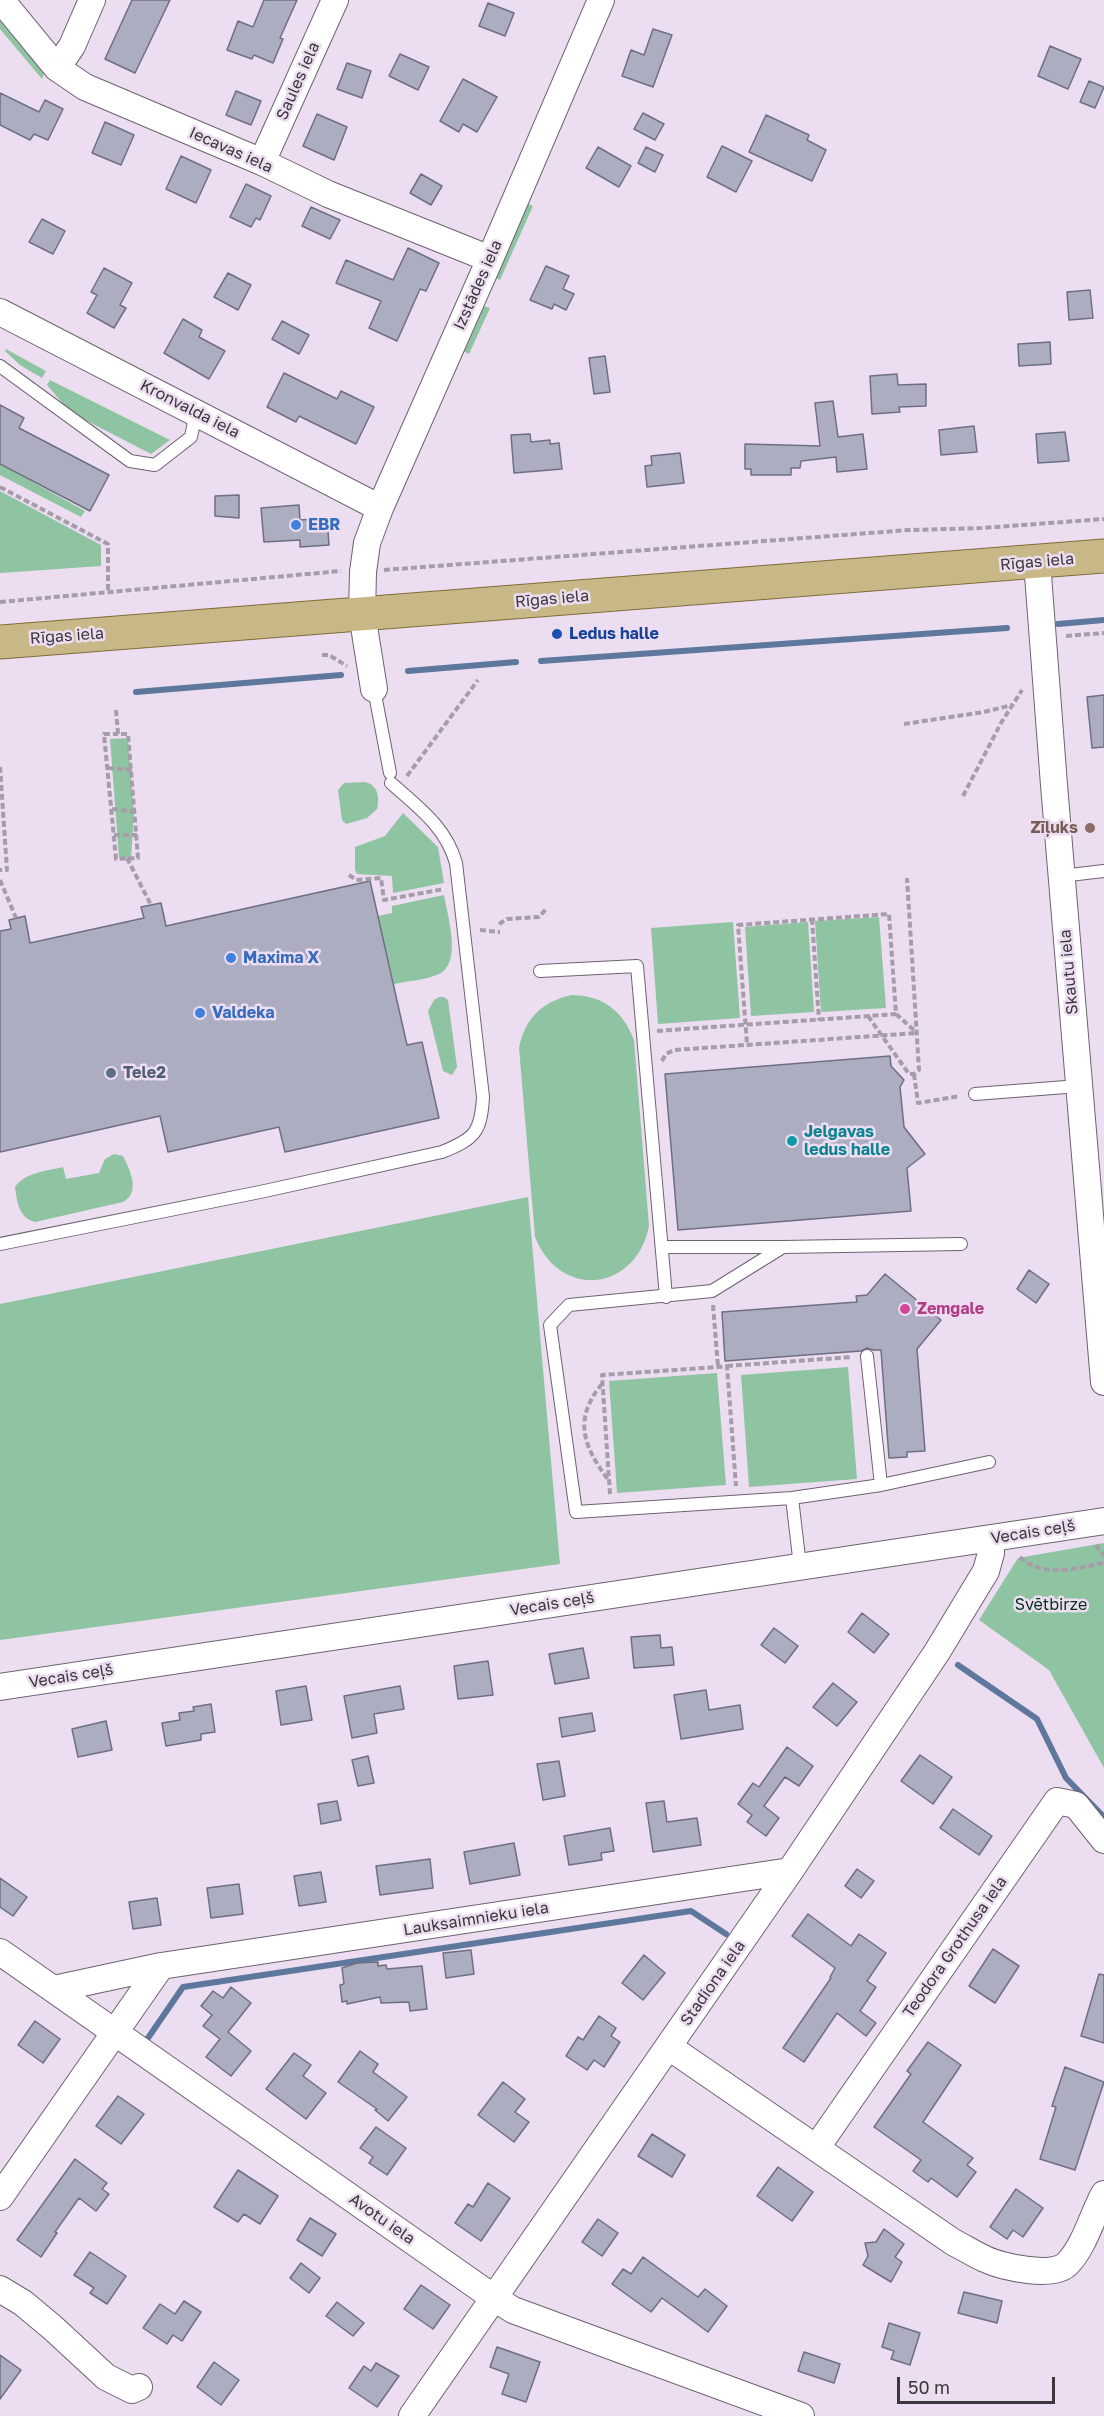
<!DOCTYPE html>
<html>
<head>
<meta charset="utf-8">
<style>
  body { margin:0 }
  #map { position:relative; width:1104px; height:2416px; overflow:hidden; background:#ecddf0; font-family:"Golos Text",sans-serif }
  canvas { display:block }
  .scale { position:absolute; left:897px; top:2377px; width:158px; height:27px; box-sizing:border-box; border:3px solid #3c363d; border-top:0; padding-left:8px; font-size:18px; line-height:21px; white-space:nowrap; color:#3c363d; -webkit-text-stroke:4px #ecddf0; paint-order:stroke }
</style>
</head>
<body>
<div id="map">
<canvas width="1104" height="2416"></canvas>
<div class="scale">50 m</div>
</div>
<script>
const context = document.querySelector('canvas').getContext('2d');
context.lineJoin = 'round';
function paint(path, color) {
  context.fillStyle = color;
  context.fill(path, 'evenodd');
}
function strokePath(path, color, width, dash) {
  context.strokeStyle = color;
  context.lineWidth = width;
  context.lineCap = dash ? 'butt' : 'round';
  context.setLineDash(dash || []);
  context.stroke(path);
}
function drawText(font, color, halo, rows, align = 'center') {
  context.font = font + ' "Golos Text",sans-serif';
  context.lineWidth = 5;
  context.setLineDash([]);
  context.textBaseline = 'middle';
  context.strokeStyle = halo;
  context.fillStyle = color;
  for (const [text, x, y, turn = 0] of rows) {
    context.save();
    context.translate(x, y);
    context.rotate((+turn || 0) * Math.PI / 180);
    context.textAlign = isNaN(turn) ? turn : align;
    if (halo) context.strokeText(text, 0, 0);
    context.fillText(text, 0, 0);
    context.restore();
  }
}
const green = new Path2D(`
  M0,11L45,70L42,79L0,29Z
  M522,201L533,206L500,280L492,276Z
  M480,305L490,308L469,354L461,350Z
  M6,349L46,371L42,378L20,365L5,351Z
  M50,380L170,440L151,454L70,412L47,385Z
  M0,464L85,511L81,517L0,475Z
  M0,491L101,545V566L0,573Z
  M128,738L134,814L131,858L119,857L110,739Z
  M365,782C378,785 380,797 377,809L367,818L346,824L342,820L338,790L344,783Z
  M403,813L438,847L444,883L393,893L392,876L357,874L355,870V847L385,836Z
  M444,895C447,914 463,963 439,974C426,980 408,981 394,984L378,916L392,913V906Z
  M879,917L886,1008L821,1012L815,921Z
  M733,922L740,1018L658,1024L651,928Z
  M808,922L814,1012L751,1016L745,927Z
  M571,995C603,995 623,1011 634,1040L649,1226C636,1292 560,1300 535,1237L519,1048C525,1018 542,1002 571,995Z
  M439,997H444L448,1000L457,1067L452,1075L443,1071L428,1011L434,1000Z
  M114,1154L123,1156C130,1170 141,1192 123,1202L35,1222C19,1218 17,1202 15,1187C26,1172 46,1171 63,1167L66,1179L99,1173L105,1159Z
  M528,1197L560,1564L0,1640V1304Z
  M848,1367L857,1479L749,1487L741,1375Z
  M717,1373L726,1485L617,1493L609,1381Z
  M1104,1543V1768L1049,1670L979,1620L1018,1558Z`);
const stream = new Path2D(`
  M1058,624L1104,620
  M541,661L1007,628
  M408,671L516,662
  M136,692L341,675
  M958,1665L1037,1719L1066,1778L1104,1817
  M148,2038L183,1987L691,1911L726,1934`);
const building = new Path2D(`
  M132,0H170L135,73L105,59Z
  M264,0H297L280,38L283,39L273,63L254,55L252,59L227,50L238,21L253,27Z
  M488,3L514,13L505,36L479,26Z
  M653,29L672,35L653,87L622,76L631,50L644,55Z
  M1050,46L1081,59L1068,89L1038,76Z
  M400,54L429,67L418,90L389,76Z
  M347,63L371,71L362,98L337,89Z
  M463,79L497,97L477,132L463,124L459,132L440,121Z
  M1089,81L1104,87L1095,108L1080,102Z
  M236,91L261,101L251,125L226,115Z
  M0,93L39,112L45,100L63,109L48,140L34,134L30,140L0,125Z
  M643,113L664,124L655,140L634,129Z
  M317,114L347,127L334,160L303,146Z
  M766,115L809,135L807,140L826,150L812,181L749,152Z
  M105,122L134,135L121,165L92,153Z
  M722,146L752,161L736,192L707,177Z
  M598,147L631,166L619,187L586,168Z
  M646,147L663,155L655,172L638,163Z
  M181,156L211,170L196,203L166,189Z
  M421,174L442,186L431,205L410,193Z
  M246,184L271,196L260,220L256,218L251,227L230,217Z
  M311,207L340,220L330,239L302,226Z
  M42,219L65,231L53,254L29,242Z
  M408,248L439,263L426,291L420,289L397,341L369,328L381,301L336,283L346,260L393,280Z
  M546,266L569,276L563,289L574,294L566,310L554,304L552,309L530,300Z
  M104,268L132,283L120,305L126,308L114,328L87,313L97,295L91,292Z
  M228,273L251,285L238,310L214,297Z
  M1090,290L1093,318L1069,320L1067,292Z
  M183,319L202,330L199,337L225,351L209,379L164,353Z
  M282,321L309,335L299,354L272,339Z
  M1050,342L1051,364L1019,366L1018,344Z
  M605,356L610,392L594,394L589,358Z
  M284,373L337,399L341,391L374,407L356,444L299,416L296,422L267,407Z
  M897,374L898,385L926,384V406L899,407L900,412L872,414L870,376Z
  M833,401L838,437L863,434L867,469L837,472L836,457L801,461L800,468H791V475H751V469H745V444L820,446L815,403Z
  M0,405L24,418L19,428L109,475L90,511L0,464Z
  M974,426L977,452L941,455L939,430Z
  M1065,432L1069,461L1038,463L1036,434Z
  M530,434L531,442L550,440V444L559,443L562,469L514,473L511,435Z
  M680,453L684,483L647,487L645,466L652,465L651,456Z
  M239,495V518L215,516V496Z
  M299,505L300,520L327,518L329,545L300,547V540L264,542L261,508Z
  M1104,695V747L1092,748L1087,697Z
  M370,881L407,1045L422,1042L439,1118L285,1152L279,1127L168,1152L160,1116L0,1152V931L11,929L9,920L25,916L30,943L144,918L141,907L161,903L166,926Z
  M890,1056L891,1066L904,1080L900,1087L904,1127L925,1154L907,1168L911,1211L678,1230L665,1074Z
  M1029,1270L1049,1284L1036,1303L1017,1289Z
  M885,1274L941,1320L917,1349L925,1451L907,1452V1457L889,1458L881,1350H873L867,1348L861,1351L725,1361L722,1312L857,1302L856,1296L867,1295Z
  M862,1613L889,1634L874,1653L848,1632Z
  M774,1628L798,1646L785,1663L761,1645Z
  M660,1635L661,1648L672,1647L674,1665L634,1668L631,1637Z
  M583,1648L589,1678L555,1684L549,1654Z
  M488,1661L493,1695L458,1699L454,1666Z
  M833,1683L857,1702L837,1726L813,1707Z
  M306,1686L312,1720L281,1725L276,1691Z
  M400,1686L404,1709L374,1714L377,1733L352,1738L344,1696Z
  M706,1690L709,1710L740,1705L743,1729L681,1739L674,1695Z
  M211,1704L215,1732L201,1734V1740L166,1746L162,1723L180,1720L179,1713L194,1711L193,1707Z
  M592,1713L595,1731L562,1737L559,1718Z
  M106,1721L112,1750L78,1757L72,1729Z
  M787,1747L813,1766L799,1786L785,1777L764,1806L779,1818L766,1836L747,1822L752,1815L738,1804L753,1783L759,1787Z
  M920,1755L952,1777L933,1804L901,1781Z
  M368,1756L374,1783L358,1786L352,1760Z
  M559,1761L565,1796L543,1800L537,1764Z
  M337,1801L341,1820L321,1824L318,1804Z
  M664,1801L667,1822L697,1818L701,1845L653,1852L646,1803Z
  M953,1809L992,1836L979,1855L940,1828Z
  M610,1828L614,1851L601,1853L602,1860L569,1865L564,1836Z
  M514,1843L520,1875L470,1884L464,1852Z
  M430,1859L433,1888L380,1895L376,1866Z
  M857,1869L874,1881L861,1898L845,1886Z
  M321,1872L326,1902L299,1906L294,1876Z
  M0,1878L27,1897L13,1916L0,1907Z
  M239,1884L243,1914L211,1918L207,1888Z
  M157,1898L161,1925L133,1929L129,1902Z
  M808,1914L851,1946L859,1934L886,1953L867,1981L876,1987L860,2011L876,2023L866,2036L837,2013L804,2062L783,2048L831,1978L830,1977L835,1968L792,1936Z
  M993,1949L1019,1966L995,2003L969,1986Z
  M471,1950L474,1974L446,1978L443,1953Z
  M644,1955L665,1973L643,2000L622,1983Z
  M378,1962V1966L386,1965L387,1969L422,1966L427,2009L410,2011L409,2002L381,2003L380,1997L347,2004V2001L342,2002L340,1985L344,1984L342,1968L357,1963Z
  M1099,1974L1104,1975V2043L1081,2036Z
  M231,1987L251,2003L228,2032L251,2051L231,2076L206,2057L220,2039L203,2026L212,2015L201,2006L213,1991L223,1998Z
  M599,2016L616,2028L611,2036L620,2042L604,2067L594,2060L587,2070L566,2056L578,2037L583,2040Z
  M35,2021L60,2039L43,2063L18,2045Z
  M928,2042L961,2065L923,2122L973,2158L967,2165L976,2172L957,2197L931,2178L928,2182L913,2171L921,2160L874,2127L911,2074L907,2071Z
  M360,2051L378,2064L373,2072L407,2097L388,2121L375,2110L377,2109L338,2082Z
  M294,2053L311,2065L303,2076L326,2093L306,2119L266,2089Z
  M1065,2067L1104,2082L1075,2170L1040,2159L1056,2107L1052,2106Z
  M503,2082L525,2099L515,2112L529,2122L514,2142L478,2115Z
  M118,2096L144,2114L121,2144L96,2126Z
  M376,2127L406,2148L387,2175L369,2163L373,2157L360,2148Z
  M652,2134L685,2155L672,2177L638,2156Z
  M75,2159L107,2183L102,2189L109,2194L96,2211L79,2198L55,2232L57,2233L41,2257L17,2240Z
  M778,2167L813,2192L792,2221L757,2196Z
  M238,2170L278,2196L260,2224L244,2214L238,2222L214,2207Z
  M488,2183L510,2198L481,2241L455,2223L468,2204L473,2207Z
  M1016,2189L1043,2208L1023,2237L1013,2230L1007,2239L990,2227Z
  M310,2218L336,2234L322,2256L297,2240Z
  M598,2219L618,2233L602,2256L582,2242Z
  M884,2229L904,2244L895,2257L902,2262L891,2282L863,2265L868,2256L865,2243L876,2242Z
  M90,2252L126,2276L107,2304L90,2293L94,2288L74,2275Z
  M643,2257L698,2297L705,2289L727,2306L708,2332L662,2298L651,2312L612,2284L623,2269L631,2274Z
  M301,2263L320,2278L309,2293L290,2278Z
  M421,2285L450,2305L433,2329L404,2309Z
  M964,2292L1002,2301L997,2323L958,2313Z
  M184,2301L201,2312L182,2341L173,2335L167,2344L143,2328L160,2304L175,2314Z
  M337,2302L364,2323L353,2336L326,2316Z
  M889,2323L920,2333L910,2365L891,2359L894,2351L882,2347Z
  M497,2347L540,2362L526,2402L502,2394L509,2374L490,2367Z
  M804,2352L840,2364L834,2383L798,2371Z
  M0,2355L21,2370L0,2399Z
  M214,2362L239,2380L221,2405L197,2387Z
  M376,2363L399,2376L377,2407L349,2388L364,2366L371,2371Z`);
const path = new Path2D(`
  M0,487L108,544V593
  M384,570L909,530L982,528L1104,519
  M0,602L341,571
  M1066,636L1104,633
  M322,655H329L347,666
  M116,710L118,734H128L138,858L116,859L104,734H118
  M904,724L984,712L1012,705
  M0,767L7,870H0
  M108,768L132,770
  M407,776L478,680
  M963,796L1001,723L1022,690
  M112,809L136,812
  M114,835H137
  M127,858L151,905
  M349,875L356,880L381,878L384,900L444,889
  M0,880L16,918
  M812,919L819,1020
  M499,924L507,919L539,917L547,908
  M480,930L500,932
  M896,1014L917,1033
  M868,1016L909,1074H914L919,1070L907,878
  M657,1031C737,1025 817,1020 896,1014L889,914L738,925L747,1044
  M662,1061L666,1054L674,1050L917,1033
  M914,1074L918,1103L960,1096
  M713,1305L718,1367
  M727,1366L852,1357
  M602,1384C572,1420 584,1447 609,1481
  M610,1494L602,1375L718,1367L727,1366L736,1486
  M1096,1545L1104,1556
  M1020,1557C1045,1579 1074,1568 1104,1563`);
const service = new Path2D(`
  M0,366L130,461L155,465L191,437L196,412
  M374,689L390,773
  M1061,876L1104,871
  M540,971L637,966L666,1297
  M975,1094L1079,1086
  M0,1244L260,1192L442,1152C474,1139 481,1133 483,1097L456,863C446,827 418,807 391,783
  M663,1247H782
  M867,1356L881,1485L989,1462
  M881,1485L792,1498L576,1512L550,1325L569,1305L712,1291L783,1247L961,1244
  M792,1498L800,1566`);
const minor = new Path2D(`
  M1,0L57,68L85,87L262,162L328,194L490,259
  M57,68L72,46L92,0
  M262,162L335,0
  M0,312L380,508
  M1037,562L1054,785L1104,1382
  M374,689L362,614L363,572L367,543L380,508L490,259L601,0
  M0,1687L1104,1521
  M0,1952L494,2298L513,2310L801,2416
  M54,1989L161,1966L790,1871
  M669,2047L953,2242C963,2247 974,2254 985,2259C1002,2267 1055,2279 1068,2263C1085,2245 1092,2216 1104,2194
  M817,2147L1057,1801L1076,1805L1104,1840
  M0,2197L161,1966
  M0,2289L23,2303L53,2328L106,2377L132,2390L139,2387
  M412,2416L790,1871L937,1652L986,1571L991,1553V1540`);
const primary = new Path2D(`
  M0,642L1104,556`);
const markers = [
  [296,525,6,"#3f7fe0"],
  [557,634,6,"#1a4fb4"],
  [1090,828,6,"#8d6e63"],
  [231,958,6,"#3f7fe0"],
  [200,1013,6,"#3f7fe0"],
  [111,1073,6,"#5c6f8a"],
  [792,1141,6,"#0f9aa8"],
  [905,1309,6,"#d1479c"]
];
const streetNames = [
  ["Saules iela",298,81,-66],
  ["Iecavas iela",231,150,24],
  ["Izstādes iela",478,285,-66],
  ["Kronvalda iela",190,409,27],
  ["Rīgas iela",1037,562,-5],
  ["Rīgas iela",552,599,-5],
  ["Rīgas iela",67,636,-4],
  ["Skautu iela",1069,972,-95],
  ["Vecais ceļš",1033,1532,-9],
  ["Vecais ceļš",552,1604,-9],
  ["Vecais ceļš",71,1676,-9],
  ["Lauksaimnieku iela",476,1919,-9],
  ["Teodora Grothusa iela",955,1947,-55],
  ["Stadiona iela",713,1983,-55],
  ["Avotu iela",382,2219,35]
];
const shopNames = [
  ["EBR",308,525],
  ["Maxima X",243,958],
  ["Valdeka",212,1013]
];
const transitNames = [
  ["Ledus halle",569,634]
];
const educationNames = [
  ["Zīļuks",1078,828]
];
const serviceNames = [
  ["Tele2",123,1073]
];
const cultureNames = [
  ["Jelgavas",804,1132],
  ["ledus halle",804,1150]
];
const hotelNames = [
  ["Zemgale",917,1309]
];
const parkNames = [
  ["Svētbirze",1051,1605]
];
paint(green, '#8fc4a3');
strokePath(stream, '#5d789c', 6);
paint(building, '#adadc1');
strokePath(building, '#6f6f82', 1.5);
strokePath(service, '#6e6271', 14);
strokePath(minor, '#6e6271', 28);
strokePath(primary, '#806c39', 35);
strokePath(path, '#a79caa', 4, [6, 3]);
strokePath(service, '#fff', 12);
strokePath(minor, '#fff', 26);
strokePath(primary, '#c9b887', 33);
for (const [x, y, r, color] of markers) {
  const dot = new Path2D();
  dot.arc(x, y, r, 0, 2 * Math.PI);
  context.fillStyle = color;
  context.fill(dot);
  strokePath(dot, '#ecddf0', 2);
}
drawText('16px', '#3c363d', '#ecddf0', streetNames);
drawText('bold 16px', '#366cbe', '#ecddf0', shopNames, 'left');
drawText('bold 16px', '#164399', '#ecddf0', transitNames, 'left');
drawText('bold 16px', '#785e54', '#ecddf0', educationNames, 'right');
drawText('bold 16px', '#4e5e75', '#ecddf0', serviceNames, 'left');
drawText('bold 16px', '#0d838f', '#ecddf0', cultureNames, 'left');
drawText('bold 16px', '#b23c85', '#ecddf0', hotelNames, 'left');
drawText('16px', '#00331b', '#ecddf0', parkNames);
</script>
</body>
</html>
